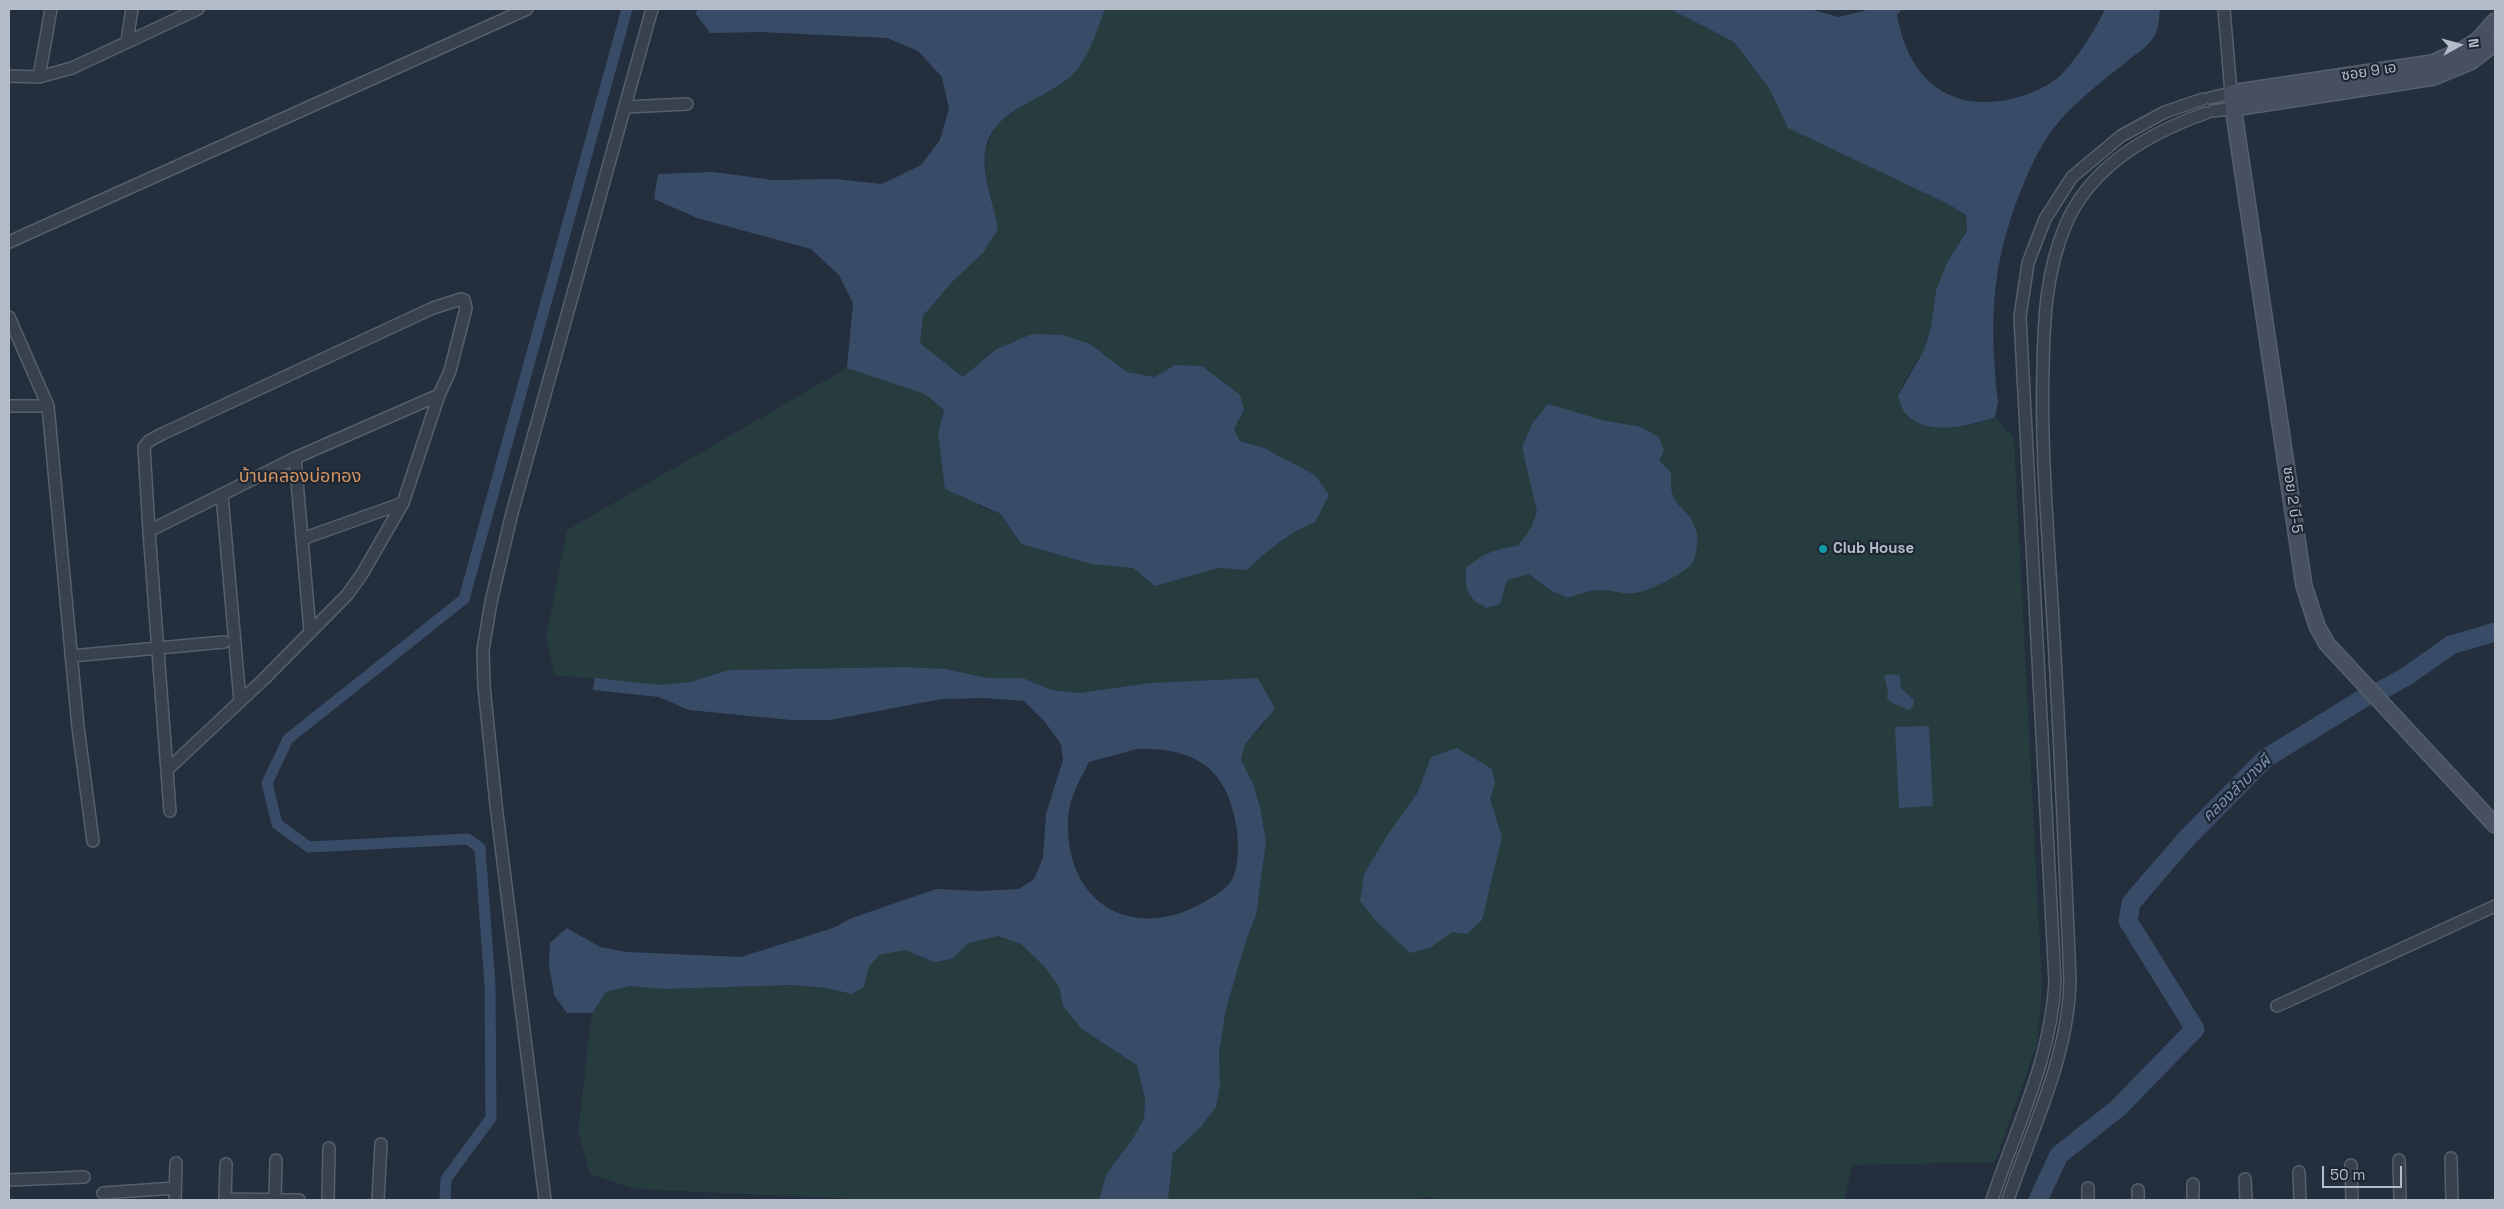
<!DOCTYPE html>
<html>
<head>
<meta charset="utf-8">
<style>
  body { margin:0 }
  #map { position:relative; width:2504px; height:1209px; overflow:hidden; background:#242f3e; font-family:"Space Grotesk",sans-serif }
  canvas { display:block }
  .frame { position:absolute; inset:0; border:10px solid #b4bcc9; pointer-events:none }
  .north { position:absolute; left:2434px; top:20px; width:50px; height:50px; -webkit-text-stroke:4px #1d2633; paint-order:stroke; rotate:83deg; font-size:14px; font-weight:700; line-height:20px; text-align:center; color:#b4bcc9 }
  .north::after { content:''; display:block; margin:auto; width:18px; height:22px; background:#b4bcc9; clip-path:polygon(50% 0,100% 100%,50% 72%,0 100%) }
  .scale { position:absolute; left:2322px; top:1166px; width:80px; height:22px; box-sizing:border-box; border:2px solid #b4bcc9; border-top:0; padding-left:6px; font-size:15px; line-height:18px; white-space:nowrap; color:#b4bcc9; -webkit-text-stroke:4px #1d2633; paint-order:stroke }
</style>
</head>
<body>
<div id="map">
<canvas width="2504" height="1209"></canvas>
<div class="frame"></div>
<div class="north">N</div>
<div class="scale">50 m</div>
</div>
<script>
const context = document.querySelector('canvas').getContext('2d');
context.lineJoin = 'round';
function paint(path, color) {
  context.fillStyle = color;
  context.fill(path, 'evenodd');
}
function strokePath(path, color, width, dash) {
  context.strokeStyle = color;
  context.lineWidth = width;
  context.lineCap = dash ? 'butt' : 'round';
  context.setLineDash(dash || []);
  context.stroke(path);
}
function drawText(font, color, halo, rows, align = 'center') {
  context.font = font + ' "Space Grotesk","Noto Sans Thai",sans-serif';
  context.lineWidth = 4.5;
  context.setLineDash([]);
  context.textBaseline = 'middle';
  context.strokeStyle = halo;
  context.fillStyle = color;
  for (const [text, x, y, turn = 0] of rows) {
    context.save();
    context.translate(x, y);
    context.rotate((+turn || 0) * Math.PI / 180);
    context.textAlign = isNaN(turn) ? turn : align;
    if (halo) context.strokeText(text, 0, 0);
    context.fillText(text, 0, 0);
    context.restore();
  }
}
const green = new Path2D(`
  M1105,9H1670L1734,42L1769,88L1788,128L1950,205L1966,215L1967,231L1948,261L1936,290L1931,328L1924,350L1906,378L1898,396L1973,425L1995,417L2014,438L2042,987L2037,1044L1995,1162L1853,1165L1844,1200H1438L1431,1197L1407,1200H1168L1173,1153L1199,1129L1220,1085L1219,1054L1226,1009L1246,941L1256,915L1266,843L1253,784L1241,760L1245,744L1266,722L1258,678L1149,683L1079,693L1052,690L1023,678H987L946,669L905,667L729,670L690,682L660,685L554,675L546,637L567,530L847,368L925,394L944,410L938,434L979,506L1001,514L1021,544L1091,564L1133,568L1155,586L1218,568L1247,570C1268,550 1288,533 1315,522V475L1264,448L1240,441L1234,429L1244,410L1175,365L1154,377L1126,372L1090,344L994,350L963,377L920,343L923,316L953,281L983,253L998,229L986,177L985,152L995,126L1023,104L1051,91L1091,44Z
  M998,936L1021,944L1044,966L1059,987L1063,1006L1137,1065L1145,1100L1144,1119L1133,1138L1106,1175L1099,1200H878L636,1189L590,1174L578,1131L592,1013L606,992L630,986L666,989L792,985L826,988L852,994L864,987L869,967L879,955L905,950L934,962L952,959L969,943Z`);
const water = new Path2D(`
  M697,9H1105C1097,30 1089,57 1073,74C1045,102 991,107 985,153C982,178 994,204 998,229L983,253L953,281L923,316L920,343L963,377L995,350L1032,334L1063,335L1090,344L1127,372L1154,377L1175,365L1202,366L1240,395L1244,410L1234,429L1240,441L1264,448L1315,475L1329,495L1315,522C1288,533 1268,550 1247,570L1218,568L1155,586L1133,568L1091,564L1021,544L1001,514L945,489L938,434L944,410L925,394L847,368L853,303L839,275L811,249L697,218L654,199L658,174L713,172L773,180L835,179L882,184L921,165L940,140L949,109L942,77L918,51L887,38L760,32L710,33L696,14Z
  M1670,9H1810L1838,17L1871,9H1902L1897,15C1902,43 1914,73 1939,89C1972,112 2024,102 2055,80C2070,70 2098,26 2105,9H2160C2159,16 2159,28 2155,35C2149,47 2135,54 2125,63C2103,80 2081,98 2062,118C2043,139 2032,163 2021,190C1991,265 1989,323 1998,402L1995,417C1969,426 1927,437 1906,414C1902,410 1900,402 1898,396L1924,350L1931,328L1936,290L1948,261L1967,231L1966,215L1950,205L1788,128L1769,88L1734,42Z
  M1548,404L1602,420L1641,427L1659,437L1664,450L1659,460L1671,473C1668,511 1688,503 1696,530C1699,540 1697,554 1692,563C1686,573 1647,592 1635,593C1624,595 1612,590 1601,590C1589,590 1579,594 1568,598L1550,590L1529,574L1507,580L1500,604L1487,608C1467,599 1465,589 1466,568C1484,553 1495,549 1518,546L1531,528L1537,512L1522,447L1532,424Z
  M905,667L946,669L987,678H1023L1052,690L1079,693L1149,683L1258,678L1275,709L1245,744L1241,760L1253,784L1260,807L1266,843L1256,915L1246,941L1226,1009L1219,1054L1220,1085L1216,1107L1199,1129L1173,1153L1168,1200H1099L1106,1175L1133,1138L1144,1119L1145,1100L1137,1065L1082,1029L1063,1006L1059,987L1044,966L1021,944L998,936L969,943L952,959L934,962L905,950L879,955L869,967L864,987L852,994L826,988L792,985L666,989L630,986L606,992L592,1013H567L554,995L549,964L550,943L567,928L600,947L627,952L741,957L833,928L852,918L936,889L978,891L1019,889L1034,879L1043,858L1046,814L1063,760L1061,744L1045,722L1024,701L984,698L942,699L830,720H791L689,710L659,697L593,690L595,678L660,685L690,682L729,670ZM1137,749C1176,748 1212,756 1228,796C1237,819 1243,853 1233,878C1228,889 1214,896 1204,902C1133,943 1066,904 1068,822C1068,800 1079,781 1089,762Z
  M1895,674L1900,676L1901,688L1914,700L1913,707L1909,710L1890,702L1887,698L1888,692L1884,675Z
  M1929,726L1933,806L1899,808L1895,727Z
  M1457,748L1492,769L1495,784L1490,799L1502,837L1482,920L1467,934L1452,932L1430,948L1410,953L1375,920L1360,901L1364,874L1388,834L1417,794L1431,757Z`);
const canal = new Path2D(`
  M445,1200L446,1179L491,1118L490,985L480,848L468,839L309,847L277,824L267,783L288,739L464,599L627,9`);
const river = new Path2D(`
  M2380,691L2407,676L2451,645L2495,632
  M2038,1200L2059,1155L2118,1108L2195,1029L2128,921L2131,903L2187,838L2266,758L2364,698`);
const street = new Path2D(`
  M127,41L132,9
  M9,76L39,77L72,68L198,9
  M39,77L51,9
  M2210,98L2231,93L2224,9
  M626,107L687,104
  M2213,111L2234,108
  M9,242L527,9
  M9,317L48,406L78,727L93,841
  M9,406H48
  M295,458L310,631
  M222,495L240,701
  M149,531L295,458L439,395
  M302,539L403,503
  M71,656L224,642
  M167,770L264,679L347,595L362,574L403,503L439,395L450,371L466,308L464,300L461,299L433,308L162,434L149,441L144,447L149,531L170,811
  M2277,1006L2495,906
  M2451,1158L2452,1200
  M2399,1160L2400,1200
  M2351,1165L2352,1200
  M2299,1172L2300,1200
  M2245,1179L2246,1200
  M9,1180L84,1177
  M2193,1184V1200
  M2088,1188V1200
  M2138,1190V1200
  M103,1193L175,1188
  M225,1199L299,1200
  M175,1200L176,1163
  M225,1200L226,1164
  M275,1200L276,1160
  M328,1200L329,1148
  M378,1200L381,1144
  M545,1200L496,805L484,686L483,650L491,602L512,513L652,9
  M1992,1200C2016,1128 2051,1059 2055,982L2020,317L2028,263L2045,219L2072,177L2121,136L2165,112L2203,99
  M2008,1200C2032,1128 2069,1056 2070,979C2064,843 2059,707 2050,572C2046,504 2041,436 2043,368C2044,318 2046,271 2066,224C2091,166 2149,133 2206,113`);
const secondary = new Path2D(`
  M2495,21L2478,40L2464,49L2432,63L2231,93L2304,586L2317,626L2327,644L2495,825
  M2234,108L2434,77L2470,62L2495,43`);
const markers = [
  [1823,549,5,"#0f9aa8"]
];
const streetNames = [
  ["ซอย 9 เอ",2369,72,-9],
  ["ซอย 2 บี-5",2292,500,82]
];
const poiNames = [
  ["Club House",1833,549]
];
const waterNames = [
  ["คลองลำบางผี",2237,789,-44]
];
const quarterNames = [
  ["บ้านคลองบ่อทอง",300,477]
];
paint(green, '#263c3f');
paint(water, '#394c67');
strokePath(canal, '#394c67', 11);
strokePath(river, '#394c67', 19);
strokePath(street, '#565f6c', 14);
strokePath(secondary, '#565f6c', 18);
strokePath(street, '#38414e', 11);
strokePath(secondary, '#465061', 15);
for (const [x, y, r, color] of markers) {
  const dot = new Path2D();
  dot.arc(x, y, r, 0, 2 * Math.PI);
  context.fillStyle = color;
  context.fill(dot);
  strokePath(dot, '#1d2633', 2);
}
drawText('15px', '#b4bcc9', '#1d2633', streetNames);
drawText('bold 15px', '#b4bcc9', '#1d2633', poiNames, 'left');
drawText('italic 16px', '#7c92b1', '#1d2633', waterNames);
drawText('18px', '#d59563', '#1d2633', quarterNames);
</script>
</body>
</html>
